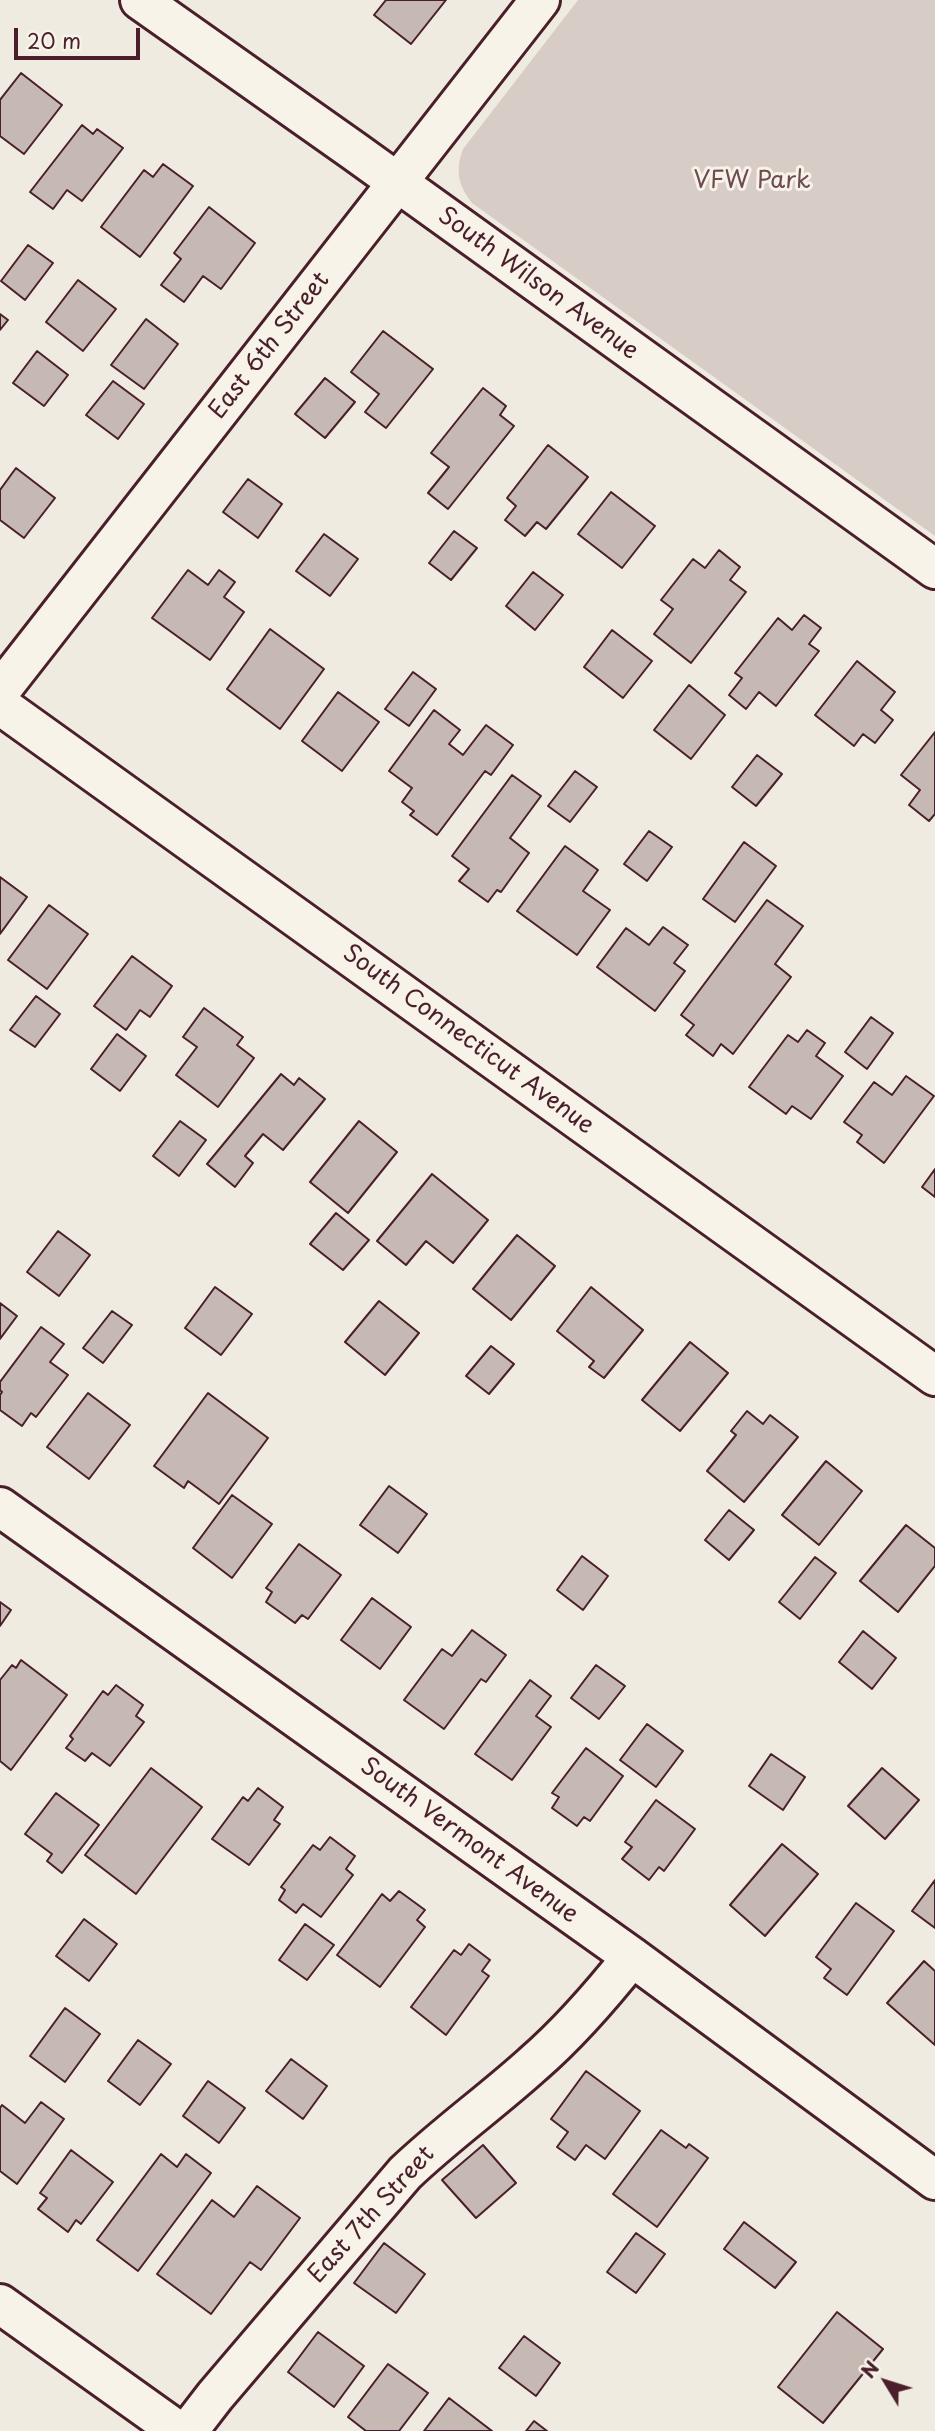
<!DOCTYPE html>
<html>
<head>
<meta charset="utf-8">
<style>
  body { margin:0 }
  #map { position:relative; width:935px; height:2431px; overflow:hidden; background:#f0ebe0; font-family:"Playpen Sans",sans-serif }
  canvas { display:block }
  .north { position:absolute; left:851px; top:2347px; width:70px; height:70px; -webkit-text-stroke:5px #f7f3e8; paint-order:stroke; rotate:308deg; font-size:19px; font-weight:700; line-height:28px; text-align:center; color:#4a1f2b }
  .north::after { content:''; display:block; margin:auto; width:24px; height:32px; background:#4a1f2b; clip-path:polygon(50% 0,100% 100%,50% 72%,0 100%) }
  .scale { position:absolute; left:14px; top:28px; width:126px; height:32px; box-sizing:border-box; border:4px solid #4a1f2b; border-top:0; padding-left:9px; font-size:21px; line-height:24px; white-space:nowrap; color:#4a1f2b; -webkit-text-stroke:5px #f7f3e8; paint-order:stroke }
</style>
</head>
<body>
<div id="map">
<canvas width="935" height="2431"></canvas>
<div class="north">N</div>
<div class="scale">20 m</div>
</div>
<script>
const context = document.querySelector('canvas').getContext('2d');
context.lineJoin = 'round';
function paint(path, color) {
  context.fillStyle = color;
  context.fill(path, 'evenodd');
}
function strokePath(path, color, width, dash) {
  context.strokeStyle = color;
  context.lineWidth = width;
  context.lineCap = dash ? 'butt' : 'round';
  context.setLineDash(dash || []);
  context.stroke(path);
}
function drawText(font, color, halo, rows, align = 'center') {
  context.font = font + ' "Playpen Sans",sans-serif';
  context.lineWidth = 6;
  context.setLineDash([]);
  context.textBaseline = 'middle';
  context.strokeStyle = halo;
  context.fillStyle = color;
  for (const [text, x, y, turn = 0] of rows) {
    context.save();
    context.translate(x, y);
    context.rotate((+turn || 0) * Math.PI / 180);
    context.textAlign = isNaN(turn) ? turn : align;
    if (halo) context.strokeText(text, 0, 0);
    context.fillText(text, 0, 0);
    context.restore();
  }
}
const green = new Path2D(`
  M578,0H935V536L472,203C458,185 455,171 463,149Z`);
const building = new Path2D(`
  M386,0H446L411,44L374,15Z
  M21,73L62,105L24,154L0,136V100Z
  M82,125L93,134L97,129L123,148L82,201L67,190L53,209L30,192Z
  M163,164L193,186L140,257L101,227L144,170L153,177Z
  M209,207L255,243L221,289L203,276L184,302L161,285L181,259L174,253Z
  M28,245L53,263L25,300L1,281Z
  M78,280L116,309L83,351L46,322Z
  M0,314L8,320L0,330Z
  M146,319L178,344L144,389L111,365Z
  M383,331L433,369L386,428L365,412L379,394L351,372Z
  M37,351L68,375L44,406L13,383Z
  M325,378L355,402L325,438L295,414Z
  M113,381L144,404L118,439L86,415Z
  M483,388L506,406L500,415L514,426L448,509L428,493L449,467L431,453Z
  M548,445L588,477L546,529L537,522L525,536L505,520L516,506L507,498Z
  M16,468L55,498L24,538L0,520V490Z
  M248,479L282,504L258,538L223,512Z
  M611,492L655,526L622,568L578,534Z
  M454,531L477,548L451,580L429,563Z
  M324,534L358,559L330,596L296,571Z
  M719,550L740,567L730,580L746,592L691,663L654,634L673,609L661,600L693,559L705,568Z
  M188,570L208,585L219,570L235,582L224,597L244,612L210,660L152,618Z
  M533,572L563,595L535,630L506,606Z
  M804,615L821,628L809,644L819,651L776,706L759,692L746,709L729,695L742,678L735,673L778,618L792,630Z
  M270,629L324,669L280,729L227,689Z
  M612,630L652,661L623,698L584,667Z
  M857,661L895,692L881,710L893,720L875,743L863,734L854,746L815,715Z
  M413,672L436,689L409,726L385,709Z
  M689,685L725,715L691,759L654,730Z
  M338,692L379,722L342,771L302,741Z
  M434,710L460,730L449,744L463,755L486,725L513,745L491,775L485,771L437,835L410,815L414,811L402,802L412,788L389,771Z
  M935,732V814L929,821L909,805L920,790L901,775Z
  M757,755L782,774L756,806L732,787Z
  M575,771L597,787L570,822L548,806Z
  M512,775L541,796L510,838L529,853L501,892L497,890L488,902L459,881L469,869L452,856Z
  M649,831L672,847L647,881L624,864Z
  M744,842L776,866L735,922L703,899Z
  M565,846L598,870L583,891L610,910L577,955L517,911Z
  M0,877L27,897L0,934Z
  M767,900L803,926L775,964L791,977L733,1054L721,1044L713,1056L686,1035L694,1025L681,1015Z
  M49,905L88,934L47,989L8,960Z
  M663,927L688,945L674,963L685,971L655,1011L597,967L626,928L649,945Z
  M132,956L172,986L150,1017L140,1010L126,1030L94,1006Z
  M36,996L60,1014L35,1047L10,1030Z
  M204,1008L243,1037L237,1045L254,1058L218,1107L176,1075L197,1047L183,1037Z
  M871,1017L893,1033L867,1069L845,1052Z
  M807,1030L825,1043L816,1056L843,1076L811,1119L792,1106L786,1114L749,1087L788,1035L798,1042Z
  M117,1034L146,1056L120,1091L91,1069Z
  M281,1074L294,1085L299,1078L325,1099L283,1150L263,1134L245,1156L253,1163L235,1187L207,1164Z
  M906,1076L934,1096L884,1163L857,1142L862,1135L844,1122L874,1082L892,1095Z
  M180,1121L206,1140L179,1176L153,1156Z
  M359,1121L397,1152L348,1213L310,1182Z
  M935,1169V1197L922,1187Z
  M432,1174L488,1220L453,1263L426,1241L406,1265L377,1241Z
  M336,1213L369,1240L343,1270L310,1244Z
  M58,1231L90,1255L59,1296L27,1272Z
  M517,1235L555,1266L511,1320L473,1289Z
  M215,1287L252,1314L221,1355L185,1328Z
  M591,1287L643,1330L604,1378L589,1367L594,1361L557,1331Z
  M379,1301L419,1333L385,1375L345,1342Z
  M0,1303L17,1316L0,1339Z
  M112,1311L132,1325L103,1363L83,1348Z
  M41,1327L64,1344L50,1362L68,1375L36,1417L31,1413L22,1426L0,1410V1395L2,1392L0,1390V1382Z
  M690,1342L728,1373L680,1431L642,1400Z
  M491,1346L514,1364L489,1394L466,1376Z
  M88,1393L130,1425L89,1479L47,1447Z
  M208,1393L268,1438L219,1504L188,1481L184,1488L154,1466Z
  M747,1411L763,1424L770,1415L798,1437L744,1502L707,1471L736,1435L731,1431Z
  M826,1461L862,1491L819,1545L782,1515Z
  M389,1486L427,1514L398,1553L360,1525Z
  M232,1495L272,1524L232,1578L193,1548Z
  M729,1510L754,1530L729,1560L705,1540Z
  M906,1525L935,1548V1566L898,1612L860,1581Z
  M299,1544L341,1575L308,1619L302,1615L295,1623L266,1602L272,1592L266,1588Z
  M582,1556L608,1576L583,1610L557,1590Z
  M815,1557L836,1573L800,1619L779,1602Z
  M372,1598L411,1627L380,1669L341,1640Z
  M0,1602L11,1610L0,1626Z
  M472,1630L506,1655L486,1682L481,1679L444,1729L404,1700L442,1649L452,1656Z
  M863,1631L896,1658L872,1689L839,1662Z
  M21,1660L67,1695L11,1770L0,1761V1680L12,1665L16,1668Z
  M596,1665L625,1686L599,1719L571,1698Z
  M530,1680L551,1696L536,1716L551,1727L512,1780L475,1754Z
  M116,1685L143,1705L136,1716L144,1722L110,1766L92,1753L85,1761L66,1748L73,1739L70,1736L103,1691L108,1695Z
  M647,1724L683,1751L656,1787L620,1760Z
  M586,1748L623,1776L590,1821L584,1817L577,1826L552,1808L559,1797L552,1793Z
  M771,1754L805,1777L783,1810L749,1786Z
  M151,1768L202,1807L136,1894L85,1855Z
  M882,1768L919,1800L885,1839L848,1806Z
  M258,1788L283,1807L274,1820L280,1824L249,1865L212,1839L243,1797L248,1801Z
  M56,1793L99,1825L62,1873L47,1861L52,1854L25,1834Z
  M656,1800L695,1829L664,1871L659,1867L649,1880L622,1859L632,1847L625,1842Z
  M330,1837L355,1856L346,1869L353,1875L321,1917L303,1904L296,1913L279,1900L285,1890L281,1887L313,1845L320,1850Z
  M782,1844L818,1874L765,1936L730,1905Z
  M935,1880V1928L912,1911Z
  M399,1891L425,1910L417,1920L425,1927L380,1987L337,1955L382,1894L390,1901Z
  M856,1903L894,1931L847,1995L824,1978L831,1969L816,1957Z
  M84,1919L117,1944L89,1981L56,1956Z
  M305,1924L334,1945L307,1980L279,1960Z
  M469,1944L490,1960L482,1971L489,1976L446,2035L411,2007L454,1950L461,1955Z
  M924,1961L935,1971V2045L887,2003Z
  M65,2008L100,2034L65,2082L30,2056Z
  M138,2040L171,2064L140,2105L108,2081Z
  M291,2059L327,2086L303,2119L266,2091Z
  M586,2071L640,2111L605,2159L586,2145L575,2160L557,2147L568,2132L551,2119Z
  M208,2081L245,2108L219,2143L183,2116Z
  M41,2102L64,2119L17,2184L0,2171V2108L2,2105L25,2123Z
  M661,2130L686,2148L689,2144L708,2158L657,2227L613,2194Z
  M483,2145L516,2183L476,2218L442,2180Z
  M71,2150L113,2182L81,2224L76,2220L68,2232L38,2209L47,2198L40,2193Z
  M161,2154L177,2167L186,2154L211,2173L138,2271L97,2240Z
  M257,2186L300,2218L261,2270L250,2262L211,2314L157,2274L212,2200L234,2217Z
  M744,2222L796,2262L775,2288L724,2249Z
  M636,2233L665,2254L636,2293L607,2272Z
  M384,2243L425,2274L396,2313L354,2283Z
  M837,2312L883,2349L823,2423L778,2387Z
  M318,2332L364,2366L334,2407L288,2372Z
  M524,2336L560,2363L536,2396L499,2368Z
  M388,2364L428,2393L399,2431H366L348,2417Z
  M449,2398L492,2431H424Z
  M534,2421L547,2431H526Z`);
const minor = new Path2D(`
  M140,0L354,151L935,569
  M0,691L540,0
  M0,705L935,1376
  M0,1507L632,1957L935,2180
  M0,2304L178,2431
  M188,2431L215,2396L405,2173C446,2134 491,2102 533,2064C570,2032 601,1996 632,1957`);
const parkNames = [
  ["VFW Park",752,181]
];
const streetNames = [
  ["South Wilson Avenue",538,284,36],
  ["East 6th Street",270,346,-52],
  ["South Connecticut Avenue",468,1040,36],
  ["South Vermont Avenue",469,1841,36],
  ["East 7th Street",372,2215,-48]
];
paint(green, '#d8cdc6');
paint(building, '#c6b8b3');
strokePath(building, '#4a1f2b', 2);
strokePath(minor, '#4a1f2b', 44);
strokePath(minor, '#f7f3e8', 38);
drawText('24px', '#6e4a52', '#f7f3e8', parkNames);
drawText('24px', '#4a1f2b', '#f7f3e8', streetNames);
</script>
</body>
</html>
